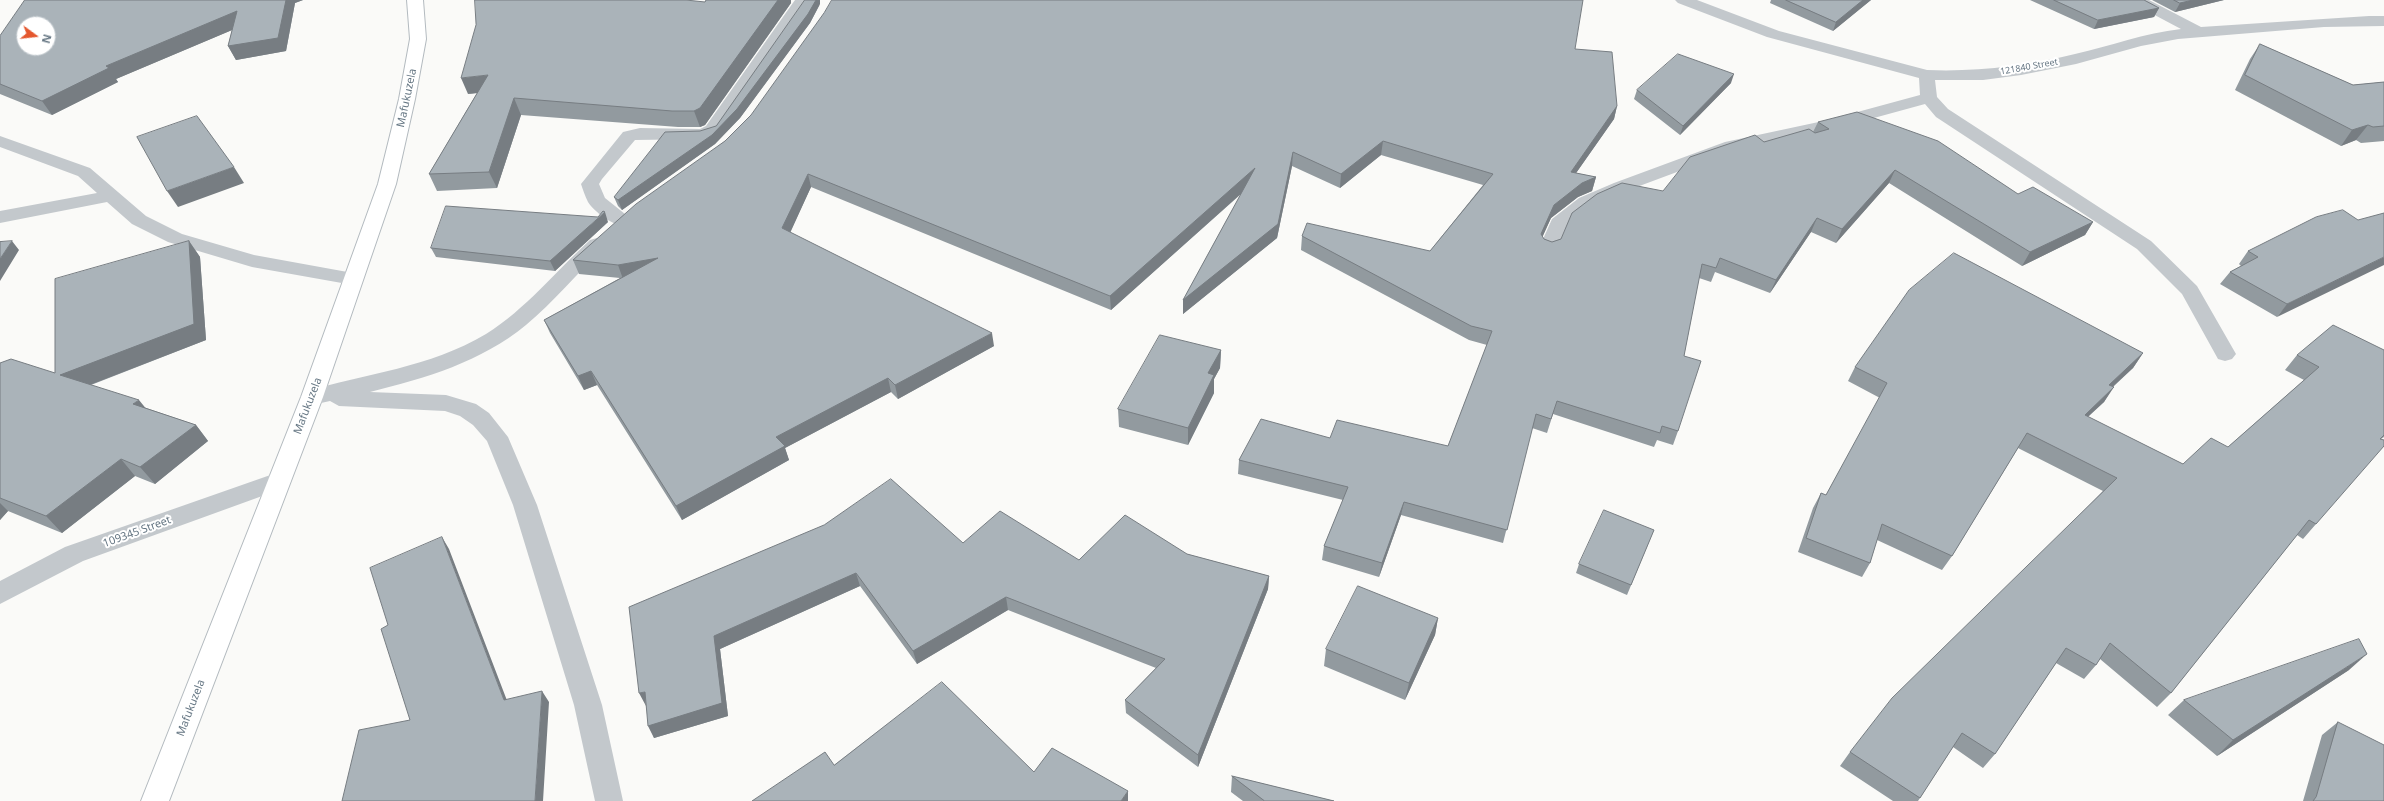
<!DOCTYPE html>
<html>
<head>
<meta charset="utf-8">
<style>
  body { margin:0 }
  #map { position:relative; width:2384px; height:801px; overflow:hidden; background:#fafaf8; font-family:"Noto Sans",sans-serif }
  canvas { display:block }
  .north { position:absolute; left:16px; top:16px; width:40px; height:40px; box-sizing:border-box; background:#fff; border:1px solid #c1c8cd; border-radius:50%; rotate:105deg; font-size:11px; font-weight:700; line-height:16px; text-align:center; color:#657683 }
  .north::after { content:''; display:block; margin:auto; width:14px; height:18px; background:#e4572e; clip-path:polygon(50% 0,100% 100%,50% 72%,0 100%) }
</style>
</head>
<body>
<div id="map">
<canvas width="2384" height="801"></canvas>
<div class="north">N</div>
</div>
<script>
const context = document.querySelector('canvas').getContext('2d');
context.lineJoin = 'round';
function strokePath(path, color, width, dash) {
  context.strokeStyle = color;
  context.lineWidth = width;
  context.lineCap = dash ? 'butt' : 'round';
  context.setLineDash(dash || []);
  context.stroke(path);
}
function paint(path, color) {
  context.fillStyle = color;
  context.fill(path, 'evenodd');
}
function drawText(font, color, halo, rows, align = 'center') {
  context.font = font + ' "Noto Sans",sans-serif';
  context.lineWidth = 4;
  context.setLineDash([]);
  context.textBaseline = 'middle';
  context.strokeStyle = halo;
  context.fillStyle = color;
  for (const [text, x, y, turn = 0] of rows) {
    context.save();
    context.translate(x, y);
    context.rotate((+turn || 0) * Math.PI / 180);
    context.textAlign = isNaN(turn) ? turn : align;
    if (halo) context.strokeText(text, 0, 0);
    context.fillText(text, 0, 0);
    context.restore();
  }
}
const lane = new Path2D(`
  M795,0H811L718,134L703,139L635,140L602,179L599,184L605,198L630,218L632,222L630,226C617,229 595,213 588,202C585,196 583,190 581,184L623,132L640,128L700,129L706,126Z`);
const street = new Path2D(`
  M1675,0H1697L1779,31L1927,70C1977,72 2026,66 2075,54C2111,46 2144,33 2181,29L2132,3L2129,0H2149L2201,27L2369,16H2384V26L2324,27L2178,39L2141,46L2076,64L2021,75L1983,80H1935L1937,97L1948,109L2151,241L2197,286L2236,354L2232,359L2225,361L2218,359L2182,294L2137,249L1936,117L1925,104L1830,130L1736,150L1626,191L1593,206L1567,226L1556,252L1549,254L1542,252L1539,248L1552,219L1579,198L1614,183L1725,142L1828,120L1920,95L1919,78L1767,37L1678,3Z
  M0,136L90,168L146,216L182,234L254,255L353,273L360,274L363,279L360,284L353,285L252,267L168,242L132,224L107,202L0,223V211L97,193L78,176L0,147Z
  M597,238L604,240L607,244L604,248C577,273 554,302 526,325C481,362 426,378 370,392L446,395L476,404L489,413L508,437L537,505L602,705L623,801H595L574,705L513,505L487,441L473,425L460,416L445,411L339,406L330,401L312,405L304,402L301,397L304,392C367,373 429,368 486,334C526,309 556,271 590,240Z
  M279,472L287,475L291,481L287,487L83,561L0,604V581L65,547Z`);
const secondary = new Path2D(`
  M407,0H423L426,39L415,99L396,184L323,397L169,801H141L301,397L378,184L399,99L410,39Z`);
const wall = new Path2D(`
  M25,0H303L295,3L286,51L236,60L228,46L232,30L116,79L118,82L52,115L0,94V36Z
  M706,0H791V3L705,125L700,127H678L521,115L497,188L437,191L429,174L477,93L468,94L705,2Z
  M1771,0H1871L1833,31L1770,3Z
  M2030,0H2144L2159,8L2154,17L2094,29Z
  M2152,0H2224L2175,12Z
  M820,4L810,23L740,118L715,144L622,210L618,206L614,197L716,126Z
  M2260,44L2353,85L2384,82V141L2361,143L2356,140L2341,146L2235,90L2250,59Z
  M1575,49L1617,106L1614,119L1576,173L1596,177L1592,191L1578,197L1551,218L1542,237L1544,239L1552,242L1561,239L1663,191L1764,142L1813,132L1818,122L2018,194L2093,222L2085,235L2022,266L1889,183L1836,243L1811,232L1770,293L1715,272L1711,282L1699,278L1684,356L1678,431L1673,445L1657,440L1654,447L1553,414L1547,433L1532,428L1503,543L1401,515L1379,577L1322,560L1324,546L1343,500L1238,474L1239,460L1330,438L1448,446L1487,345L1469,340L1301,250L1302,236L1430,251L1483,185L1381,155L1340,188L1292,166L1277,238L1183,314V300L1241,194L1111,310L811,187L790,232L994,346L898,399L891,392L785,448L789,460L682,520L597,385L584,390L550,333L544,320L620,278L579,274L573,260L725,141Z
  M1731,83L1680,135L1634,99L1637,90Z
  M2358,220L2277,317L2220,284L2230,272L2241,266L2239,264L2248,251Z
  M608,222L555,271L436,257L431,248Z
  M189,241L200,257L206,340L91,385L146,408L196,425L208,441L155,484L135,476L62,533L8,511L0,520V363L55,373Z
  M1221,350L1220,368L1214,379V393L1188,445L1119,427L1118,409Z
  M2384,350V437L2381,439L2316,524L2303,539L2297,535L2171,693L2157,707L2100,659L2096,665L2084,679L2056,663L1995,754L1983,768L1953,747L1918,801H1893L1840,766L1850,752L2103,491L2018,448L1952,556L1942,570L1877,540L1870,563L1862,577L1798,552L1813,508L1821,493L1826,495L1880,398L1848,381L1855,367L2143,353L2133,368L2113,387L2104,402L2088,417L2183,464L2228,447L2304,380L2285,370L2297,355Z
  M1654,530L1627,595L1576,573L1579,564Z
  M963,543L1079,560L1187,554L1269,576L1268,589L1198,767L1126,713L1125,700L1156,668L1008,610L917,664L860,586L720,649L728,716L654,738L646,705L629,607Z
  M1438,618L1435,635L1405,700L1324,666L1326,649Z
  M2349,670L2217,756L2168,715L2184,700Z
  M2338,722L2384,801H2303L2322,735Z
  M1232,776L1334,801H1243L1231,792Z`);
const shadedWall = new Path2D(`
  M286,0H303L295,3L286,51L236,60L228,46Z
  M778,0H791V3L705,125L700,127L694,111Z
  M816,0H820V4L810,23L740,118L715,144L622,210L618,200L712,135Z
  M1863,0H1871L1833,31L1836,22Z
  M2193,0H2224L2175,12L2180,3Z
  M2159,8L2154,17L2094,29L2098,20Z
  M237,11L244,25L116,79L118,82L52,115L42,101L106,66Z
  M1734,74L1731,83L1680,135L1683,126Z
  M488,75L495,91L468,94L461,78Z
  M514,98L521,115L497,188L489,172Z
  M1617,106L1614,119L1567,186L1571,172Z
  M2368,125L2356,140L2341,146L2352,130Z
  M1383,141L1381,155L1340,188L1341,174Z
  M1293,152L1292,166L1277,238L1183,314V300Z
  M234,167L244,183L178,207L167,191Z
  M1255,168L1254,182L1111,310L1110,296Z
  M1895,170L1889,183L1836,243L1842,229Z
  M808,174L811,187L786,242L782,228Z
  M1596,177L1592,191L1578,197L1551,218L1538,247L1541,234L1554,205L1582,183Z
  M605,212L608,222L555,271L550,261Z
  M1817,218L1811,232L1770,293L1776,280Z
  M2093,222L2085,235L2022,266L2030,252Z
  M12,241L19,250L0,281V259Z
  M189,241L200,257L206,340L74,391L60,375Z
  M2384,257V265L2277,317L2287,304Z
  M658,258L623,279L618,265Z
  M992,333L994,346L898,399L895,385Z
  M1221,350L1220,368L1214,379V393L1188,445V428L1208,373Z
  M2143,353L2133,368L2099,399L2109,385Z
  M591,371L597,385L584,390L578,376Z
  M888,378L891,392L785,448L789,460L682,520L676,506L776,437Z
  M2114,387L2104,402L2074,429L2085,415Z
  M139,400L152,416L133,404Z
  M196,425L208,441L155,484L140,467Z
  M121,459L135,476L62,533L46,516Z
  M1404,502L1401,515L1379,577L1382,563Z
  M0,503L8,511L0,520Z
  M442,537L449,549L511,711L504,700Z
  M856,573L860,586L720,649L728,716L654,738L648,726L714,636Z
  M1269,576L1268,589L1198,767V755Z
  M1006,597L1008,610L917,664L913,651Z
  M1438,618L1435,635L1405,700L1409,683Z
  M2367,654L2349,670L2217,756L2233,740Z
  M542,691L549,702L543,801H535Z
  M645,692L646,706L639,693Z
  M1128,791V801H1121Z`);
const building = new Path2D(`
  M25,0H286L278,38L228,46L237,11L106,66L109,68L42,101L0,84V36ZM24,24H48V48H24Z
  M475,0H686L705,2L706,0H778L700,108L694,111H672L514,98L489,172L429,174L488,75L461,78L476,25Z
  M805,0H816L808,14L737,109L712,135L618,200L614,197L665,132L700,131L716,126Z
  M832,0H1583L1575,49L1612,52L1617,106L1571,172L1596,177L1582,183L1554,205L1541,234L1544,239L1552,242L1561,239L1572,213L1597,194L1622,183L1663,191L1690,157L1755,135L1764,142L1809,129L1815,133L1829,129L1818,122L1857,112L1938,141L2018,194L2033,187L2093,222L2030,252L1895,170L1842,229L1817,218L1776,280L1720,258L1716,268L1702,264L1684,356L1701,361L1678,431L1662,426L1660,433L1557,401L1551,419L1536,414L1507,530L1404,502L1382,563L1324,546L1348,487L1239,460L1261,419L1330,438L1337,420L1448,446L1492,331L1471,326L1302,236L1307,223L1430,251L1493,174L1383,141L1341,174L1293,152L1278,224L1183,300L1255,168L1110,296L808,174L782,228L992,333L895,385L888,378L776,437L785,446L676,506L591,371L578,376L544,320L658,258L618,265L573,260L636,204L725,141L751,115L824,13Z
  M1786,0H1863L1836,22Z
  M2054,0H2144L2159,8L2098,20Z
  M2174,0H2193L2180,3Z
  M2260,44L2353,85L2384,82V126L2373,127L2368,125L2352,130L2245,75Z
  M1678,54L1734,74L1683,126L1637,90Z
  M197,116L234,167L167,191L137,137Z
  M446,206L598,217L603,211L605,212L550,261L431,248Z
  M2343,210L2358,220L2384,213V257L2287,304L2230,272L2258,257L2248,251L2316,217Z
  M12,241L0,259V242Z
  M189,241L194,324L60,375L139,400L133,404L196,425L140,467L121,459L46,516L0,498V363L11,359L55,373V279Z
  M1954,253L2143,353L2109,385L2114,387L2085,415L2183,464L2211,438L2228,447L2319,367L2297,355L2333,325L2384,350V435L2380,439L2384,440V446L2316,524L2309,520L2171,693L2110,643L2096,665L2066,648L1995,754L1962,733L1920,798L1850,752L1892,698L2117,478L2027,433L1952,556L1882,524L1870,563L1806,538L1821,493L1826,495L1887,383L1855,367L1909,290Z
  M1160,335L1221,350L1208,373L1214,375L1188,428L1118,409Z
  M891,479L963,543L1000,511L1079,560L1125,515L1187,554L1269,576L1198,755L1125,700L1165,659L1006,597L913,651L856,573L714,636L722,703L648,726L645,692L639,693L629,607L824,525Z
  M1604,510L1654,530L1631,585L1579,564Z
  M442,537L504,700L542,691L535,801H342L359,730L410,720L381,629L388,625L370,568Z
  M1358,586L1438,618L1409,683L1326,649Z
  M2359,639L2367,654L2233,740L2184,700Z
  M942,682L1034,772L1052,748L1128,791L1121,801H752L825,752L834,765Z
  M2338,722L2384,745V801H2313L2316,797Z
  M1232,776L1334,801H1265Z`);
const farStreetnames = [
  ["121840 Street",2029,67,-10]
];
const streetNames = [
  ["Mafukuzela",407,98,-78],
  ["Mafukuzela",308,406,-69],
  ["109345 Street",137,532,-20],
  ["Mafukuzela",191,708,-69]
];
strokePath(secondary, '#b3babf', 2);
paint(lane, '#c3c8cc');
paint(street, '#c3c8cc');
paint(secondary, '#fff');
paint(wall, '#929a9f');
paint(shadedWall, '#777d82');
paint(building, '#aab3b9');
strokePath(building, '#777d82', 1);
drawText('9px', '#657683', '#fff', farStreetnames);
drawText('11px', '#657683', '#fff', streetNames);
</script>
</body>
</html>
